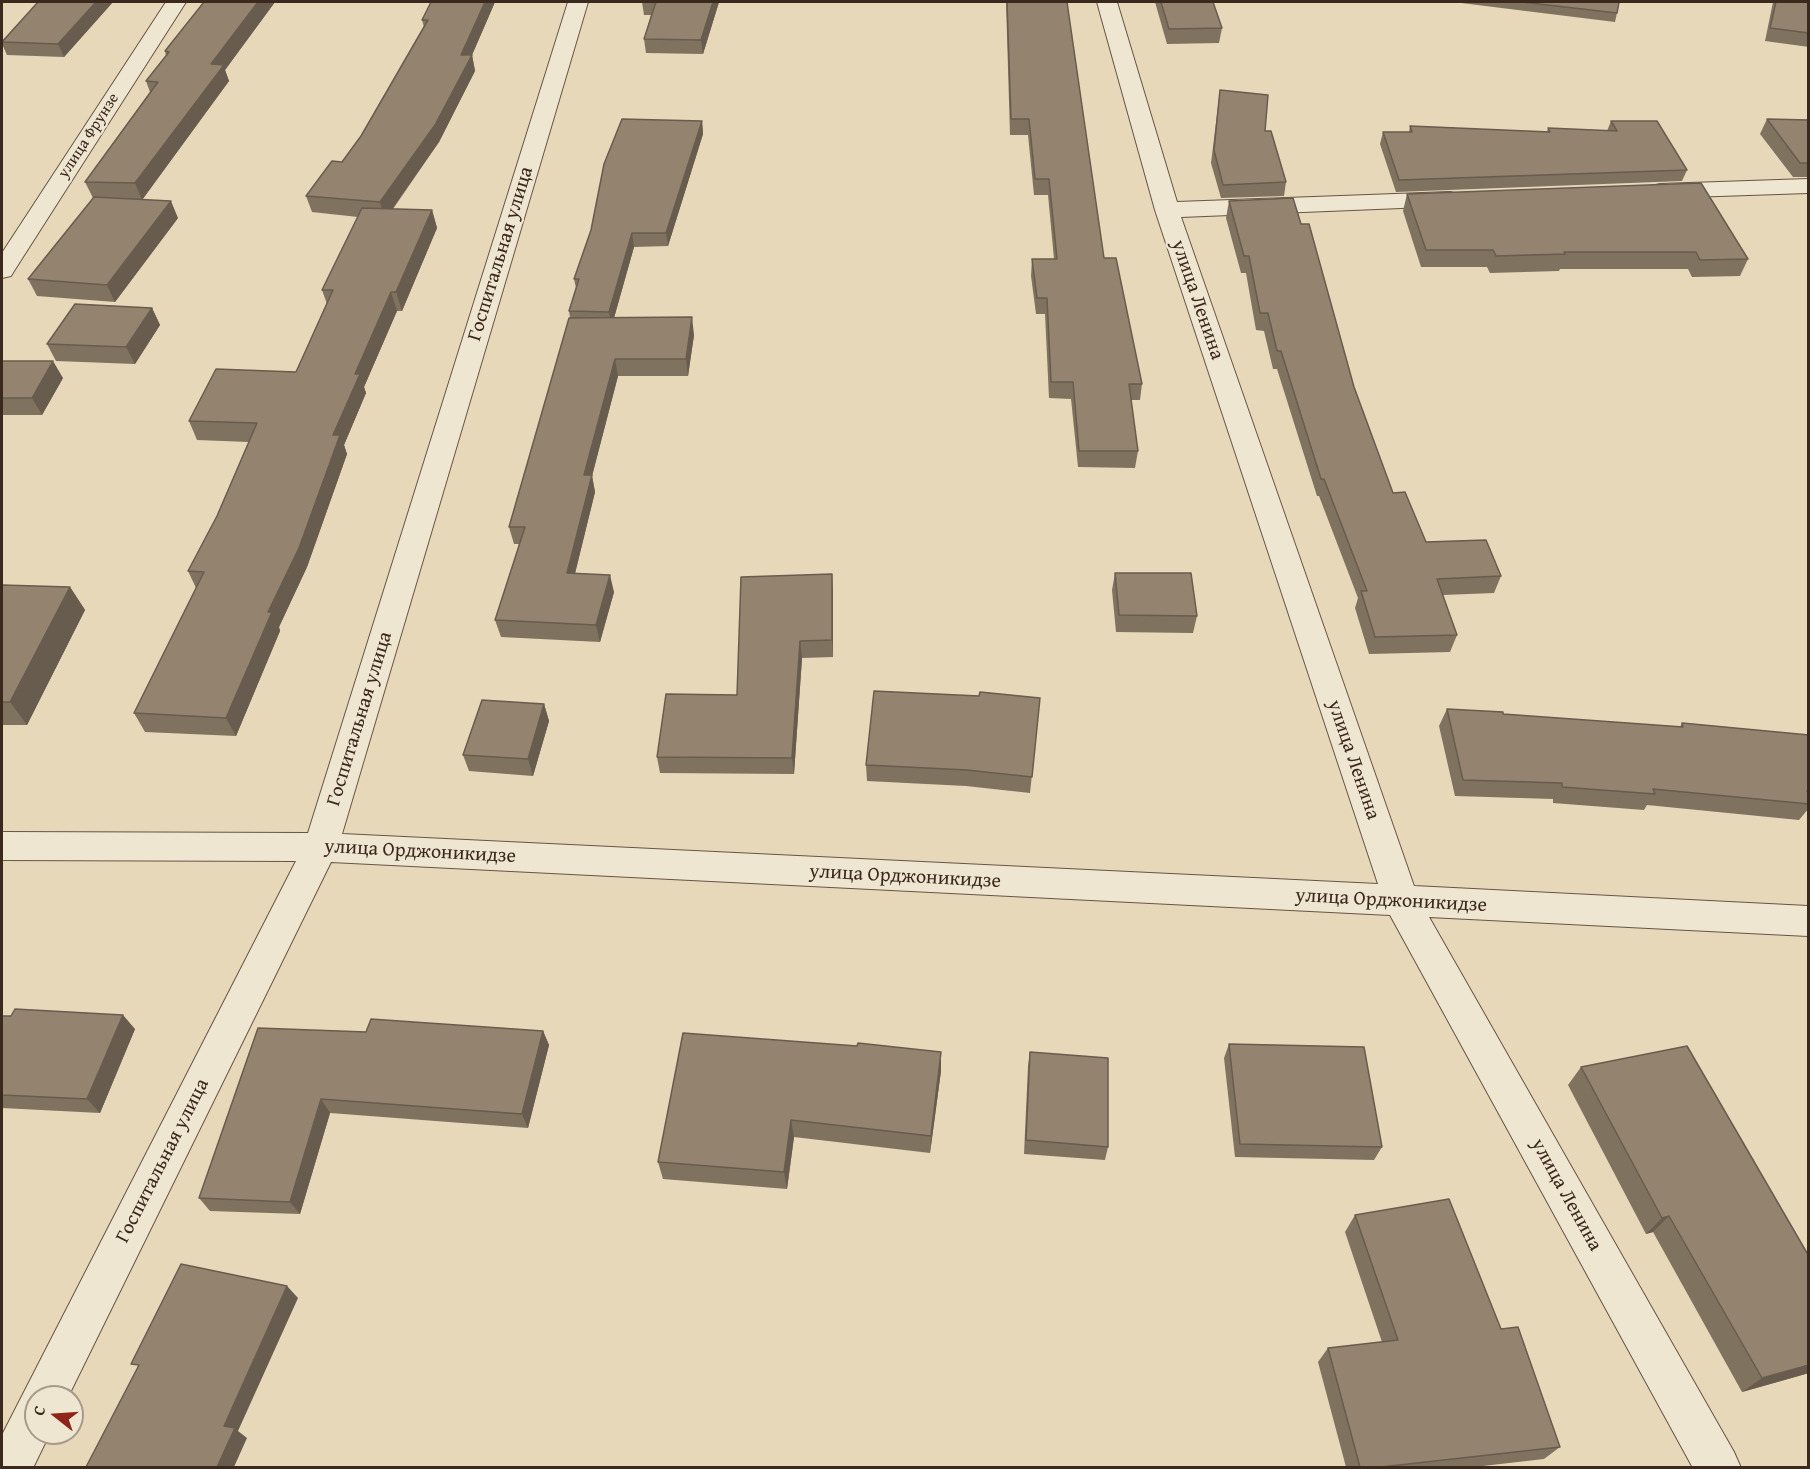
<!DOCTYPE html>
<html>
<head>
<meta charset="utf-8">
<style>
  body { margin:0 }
  #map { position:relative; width:1810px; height:1469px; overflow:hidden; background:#e7d8ba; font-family:"Gentium Book Plus",serif }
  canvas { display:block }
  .frame { position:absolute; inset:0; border:3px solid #3b291d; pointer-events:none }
  .north { position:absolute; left:24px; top:1385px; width:60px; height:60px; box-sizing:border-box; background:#efe6d2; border:2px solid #a79a8a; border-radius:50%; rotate:287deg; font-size:16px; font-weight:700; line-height:24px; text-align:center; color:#3b291d }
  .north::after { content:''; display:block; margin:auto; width:21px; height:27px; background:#8f2418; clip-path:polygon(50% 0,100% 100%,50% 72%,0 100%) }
</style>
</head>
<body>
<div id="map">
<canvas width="1810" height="1469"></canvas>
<div class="frame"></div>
<div class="north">С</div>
</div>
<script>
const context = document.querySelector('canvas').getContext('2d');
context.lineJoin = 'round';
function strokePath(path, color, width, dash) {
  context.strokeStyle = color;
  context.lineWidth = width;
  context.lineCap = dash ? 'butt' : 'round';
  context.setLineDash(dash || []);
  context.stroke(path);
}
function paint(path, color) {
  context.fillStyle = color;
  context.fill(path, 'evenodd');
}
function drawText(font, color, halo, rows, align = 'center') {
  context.font = font + ' "Gentium Book Plus",serif';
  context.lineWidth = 4.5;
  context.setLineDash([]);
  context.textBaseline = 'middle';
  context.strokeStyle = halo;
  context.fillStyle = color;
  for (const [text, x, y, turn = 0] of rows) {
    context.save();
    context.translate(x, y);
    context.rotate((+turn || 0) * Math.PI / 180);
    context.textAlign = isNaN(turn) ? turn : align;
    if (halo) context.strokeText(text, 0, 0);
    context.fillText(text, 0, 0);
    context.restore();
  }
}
const minor = new Path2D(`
  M166,2H186L14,271L11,276L2,278V253Z
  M568,2H588L342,834L1378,884L1155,210L1097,2H1117L1177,202L1450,192L1458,194L1462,199L1458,204L1450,206L1181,217L1414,886L1808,906V936L1429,917L1734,1452L1741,1468H1693L1390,915L331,862L68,1397H36V1433H50L33,1468H2V1435L296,861L2,860V832L308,833Z
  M1808,179V193L1660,198L1652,196L1648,191L1652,186L1660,184Z`);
const wall = new Path2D(`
  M38,2H113L64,57L7,55L2,44V41Z
  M204,2H275L225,70L229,81L142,200L178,218L115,302L37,296L28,279L93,198L85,182L150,92L146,81L166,56L165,51Z
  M431,2H495L472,55L475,71L439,142L393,209L432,210L437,228L402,311H397L364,387L366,393L344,445L347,454L307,567L279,627L280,631L236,736L145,732L134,713L196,588L188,571L217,516L249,442L197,440L189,421L296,372L327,304L322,290L358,217L312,212L306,196L342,162L361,136L424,27L422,20Z
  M642,2H719L703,54L646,53L644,39L651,15H644Z
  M1006,2H1063L1104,258L1142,384L1140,400H1131L1138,451L1135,468L1078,467L1071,399L1049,398L1045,314H1036L1031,276L1032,259H1054L1048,195H1034L1028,135H1010Z
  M1155,2H1213L1222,28L1219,43L1167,44Z
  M1453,2H1619L1617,13L1615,22Z
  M1773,2H1809V47L1765,41Z
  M1220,90L1265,131L1286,182L1284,196L1221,198L1211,163Z
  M1767,119L1809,120V177H1793L1760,134Z
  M702,121L703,134L668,246L634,247L614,318L694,335L688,376H618L592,476L595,492L575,573L614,592L600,642L501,637L495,620L520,544H514L509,527L570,318L569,311L576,288L574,279Z
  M1611,121L1687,170L1682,181L1396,192L1380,144L1383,132H1409L1410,126L1547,132L1548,128L1607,131Z
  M1407,194L1748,259L1740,276L1692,277L1688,269H1560L1559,271L1490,273L1487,267H1421L1403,211Z
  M1229,201L1301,224L1354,387L1393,493L1426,542L1501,576L1494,593L1443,595L1457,635L1450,652L1369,654L1355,608L1358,598L1319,496H1317L1277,369H1273L1264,331L1256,330L1246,273H1241L1226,218Z
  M152,308L160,325L135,364L56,361L47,344Z
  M2,361L63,378L42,415H2Z
  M1115,573L1197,616L1193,633L1116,632L1112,590Z
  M2,585L70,587L85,610L27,725H2Z
  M833,591V657L802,658L794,774L660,773L657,757L737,695Z
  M979,696L1040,698L1030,793L966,786L867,781L866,765Z
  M544,704L549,721L533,776L469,771L463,755Z
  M1447,709L1503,714L1680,727L1682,723L1809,735V808L1799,820L1647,805L1644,810L1553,803V799L1455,796L1439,726Z
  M2,1016L135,1029L100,1113L2,1108Z
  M543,1031L549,1045L528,1128L330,1113L300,1214L210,1211L199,1198L366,1032Z
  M1229,1044L1382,1147L1374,1160L1235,1157L1224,1058Z
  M941,1052V1071L930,1153L794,1137L787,1189L663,1179L658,1162Z
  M1030,1052L1108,1147L1105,1160L1024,1154L1028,1066Z
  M1581,1067L1807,1253L1809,1373L1742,1392L1653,1232L1646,1234L1568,1085Z
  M1355,1215L1501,1329L1560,1447L1544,1459L1474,1467H1346L1318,1362L1328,1348L1382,1342L1345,1232Z`);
const shadedWall = new Path2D(`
  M96,2H113L64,57L58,44Z
  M258,2H275L225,70L229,81L142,200L135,183L211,64Z
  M485,2H495L472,55L475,71L439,142L385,219L380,202L461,55Z
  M713,2H719L703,54L701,40Z
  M702,121L703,134L668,246L666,233Z
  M171,201L178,218L115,302L107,285Z
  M432,210L437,228L402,311L396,292Z
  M632,233L634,247L612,325L609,312Z
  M391,292L397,311L364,387L366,393L344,445L347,454L307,567L279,627L280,631L236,736L226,718L268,612L355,374Z
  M152,308L160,325L135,364L126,347Z
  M692,317L694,335L688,376L686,359Z
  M615,359L618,376L592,476L595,492L571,590L567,573L584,475Z
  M53,361L63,378L42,415L32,398Z
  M832,574L833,591V657L832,640Z
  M610,575L614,592L600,642L596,625Z
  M70,587L85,610L27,725L10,702Z
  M800,641L802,658L794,774L792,758Z
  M544,704L549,721L533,776L528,759Z
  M123,1015L135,1029L100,1113L87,1099Z
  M543,1031L549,1045L528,1128L522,1114Z
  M941,1052V1071L930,1153L931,1136Z
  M321,1099L330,1113L300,1214L290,1202Z
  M791,1120L794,1137L787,1189L784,1172Z
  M1669,1216L1653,1232L1646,1234L1662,1218Z
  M287,1286L298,1298L238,1431L247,1438L234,1467H217L224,1426Z
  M1809,1365V1373L1742,1392L1762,1378Z`);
const building = new Path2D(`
  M38,2H96L58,44L2,42Z
  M204,2H258L211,64L224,65L135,183L85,182L158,82L146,81L169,52L165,51Z
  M431,2H485L461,55H472L435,125L380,202L306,196L332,161L342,162L361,136L428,20H422Z
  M656,2H713L701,40L644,39Z
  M1007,2H1067L1104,258H1116L1142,384H1129L1138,451H1079L1073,382H1051L1047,298H1037L1032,259H1057L1049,179H1035L1029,119H1011Z
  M1161,2H1213L1222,28L1169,29Z
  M1522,2H1619L1617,13Z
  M1776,2H1809V33L1770,28Z
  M1220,90L1268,95L1265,131H1271L1286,182L1223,185L1214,150Z
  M622,119L702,121L666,233H632L609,312L569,311L579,279H574L591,230L604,164Z
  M1767,119L1809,120V163H1800Z
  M1611,121H1657L1687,170L1399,180L1383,132H1412L1410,126L1550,132L1548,128L1617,131Z
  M1701,183L1748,259L1700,260L1696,252H1564L1565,254L1496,256L1493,250H1426L1407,194Z
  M94,197L171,201L107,285L28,279Z
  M1293,198L1301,224H1309L1354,387L1393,493L1405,492L1426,542L1486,540L1501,576L1437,579L1457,635L1375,637L1361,591H1367L1324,479H1321L1281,351H1277L1268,313H1260L1249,256H1244L1229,201Z
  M362,208L432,210L396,292H391L355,374H360L333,435H340L299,548L268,612H272L226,718L134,713L204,572L188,571L217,516L257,423L189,421L216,369L296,372L333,290H322Z
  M75,304L152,308L126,347L47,344Z
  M692,317L686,359H615L584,475H592L567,573L610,575L596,625L495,620L525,527H509L569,318Z
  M2,361H53L32,398H2Z
  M1115,573H1191L1197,616L1119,615Z
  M832,574V640L800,641L792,758L657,757L666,694L737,695L741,577Z
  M2,585L70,587L10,702H2Z
  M874,691L979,696L980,692L1040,698L1032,777L967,770L866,765Z
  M482,700L544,704L528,759L463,755Z
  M1447,709L1503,712V714L1683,727L1682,723L1809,735V792L1807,791L1809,795V804L1653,789L1655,794L1562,787V783L1463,780Z
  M15,1009L123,1015L87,1099L2,1095V1016H11Z
  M371,1019L543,1031L522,1114L321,1099L290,1202L199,1198L258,1028L366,1032Z
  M683,1033L857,1046L858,1043L941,1052L931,1136L791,1120L784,1172L658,1162Z
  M1229,1044L1364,1047L1382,1147L1240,1144Z
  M1687,1046L1807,1253H1809V1365L1762,1378L1669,1216L1662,1218L1581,1067Z
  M1030,1052L1108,1058V1147L1026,1140Z
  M1449,1199L1501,1329L1518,1327L1560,1447L1381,1467H1360L1328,1348L1398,1340L1355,1215Z
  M181,1264L287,1286L224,1426L235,1428L217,1467H86L139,1365L131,1364Z`);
const farStreetnames = [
  ["улица Фрунзе",89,136,-57]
];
const streetNames = [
  ["Госпитальная улица",501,254,-73],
  ["улица Ленина",1197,300,71],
  ["Госпитальная улица",360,719,-73],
  ["улица Ленина",1353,760,71],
  ["улица Орджоникидзе",420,852,3],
  ["улица Орджоникидзе",905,877,3],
  ["улица Орджоникидзе",1391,901,3],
  ["Госпитальная улица",163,1161,-63],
  ["улица Ленина",1566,1195,61]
];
strokePath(minor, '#654', 2);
paint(minor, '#efe6d2');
paint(wall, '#7f725f');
paint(shadedWall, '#685c4e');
paint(building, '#94846f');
strokePath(building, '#685c4e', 1.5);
drawText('16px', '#3b291d', '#efe6d2', farStreetnames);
drawText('20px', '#3b291d', '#efe6d2', streetNames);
</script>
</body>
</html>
